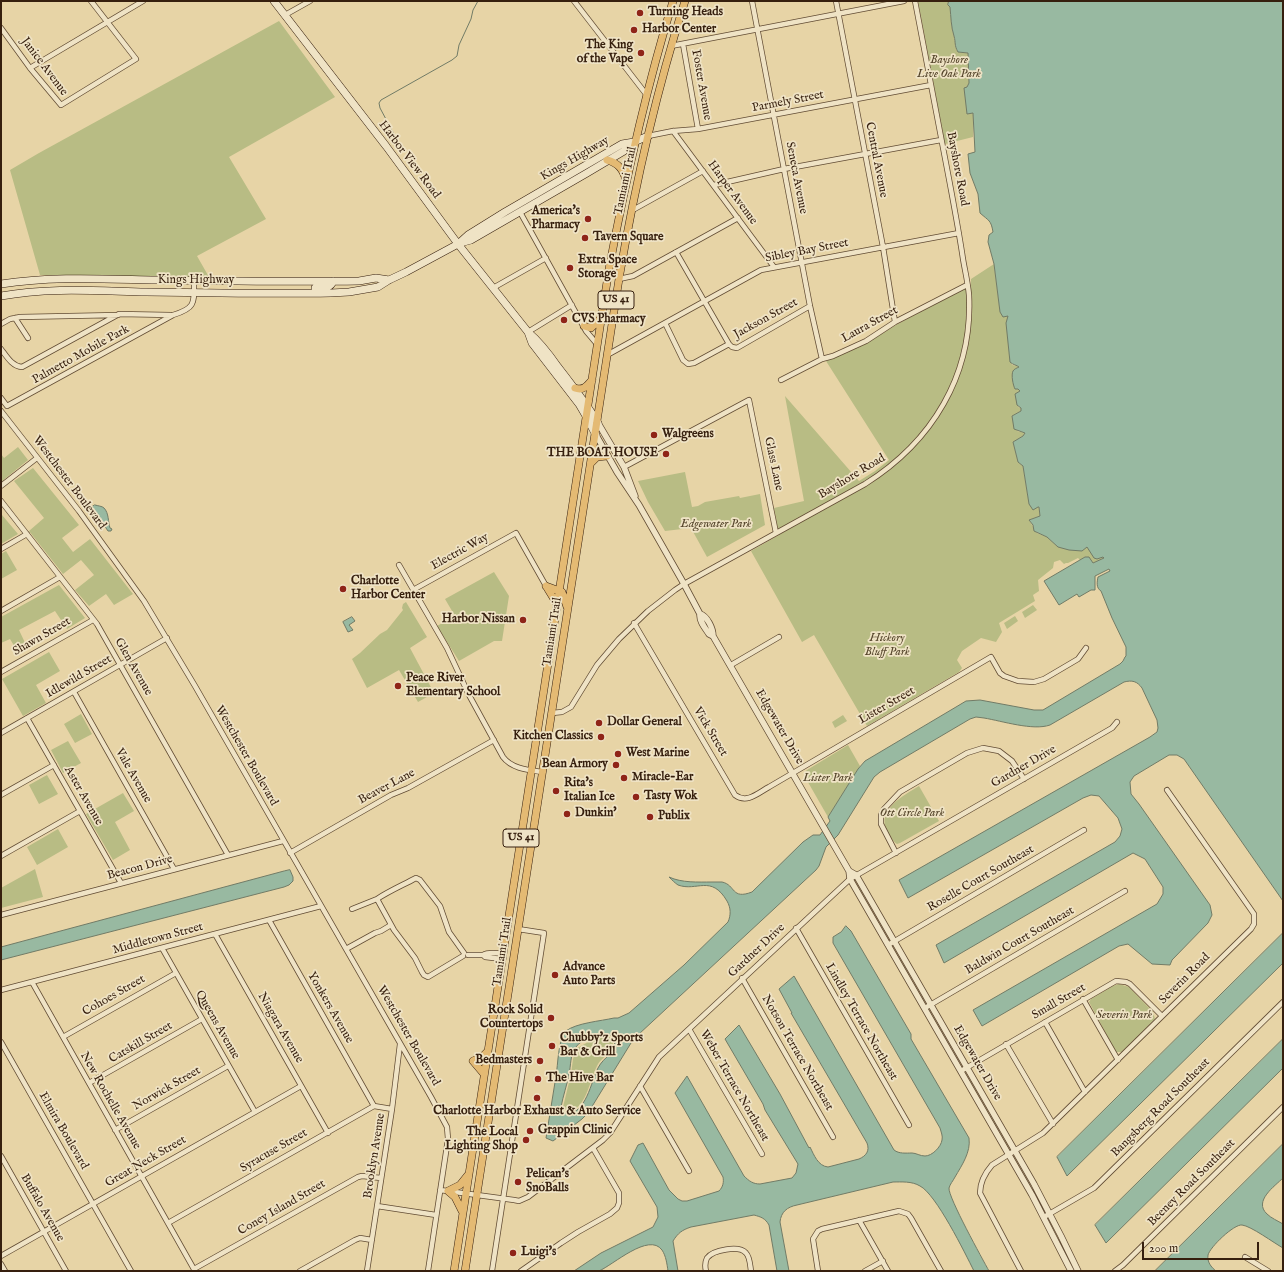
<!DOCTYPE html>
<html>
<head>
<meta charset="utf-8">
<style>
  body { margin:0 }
  #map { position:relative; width:1284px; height:1272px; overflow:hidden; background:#e7d4a6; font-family:"IM FELL English",serif }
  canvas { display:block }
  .frame { position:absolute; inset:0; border:2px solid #361f0e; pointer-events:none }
  .scale { position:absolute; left:1142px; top:1242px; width:117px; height:18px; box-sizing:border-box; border:2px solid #361f0e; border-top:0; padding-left:5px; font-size:12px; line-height:14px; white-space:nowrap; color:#361f0e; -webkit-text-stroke:3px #efe3c5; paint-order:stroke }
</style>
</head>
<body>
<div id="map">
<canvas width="1284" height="1272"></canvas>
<div class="frame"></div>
<div class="scale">200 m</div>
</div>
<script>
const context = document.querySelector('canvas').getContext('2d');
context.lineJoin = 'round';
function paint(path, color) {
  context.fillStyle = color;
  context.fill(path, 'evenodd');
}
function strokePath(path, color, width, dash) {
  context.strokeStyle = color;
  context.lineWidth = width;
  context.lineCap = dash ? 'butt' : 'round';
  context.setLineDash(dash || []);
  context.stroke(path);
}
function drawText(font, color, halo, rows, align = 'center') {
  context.font = font + ' "IM FELL English",serif';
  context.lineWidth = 3.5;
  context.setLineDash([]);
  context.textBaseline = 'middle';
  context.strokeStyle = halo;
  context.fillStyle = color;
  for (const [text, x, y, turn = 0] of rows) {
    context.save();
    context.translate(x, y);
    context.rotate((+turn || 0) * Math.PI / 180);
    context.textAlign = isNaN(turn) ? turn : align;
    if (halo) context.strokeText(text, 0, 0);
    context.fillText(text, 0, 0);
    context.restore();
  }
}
const green = new Path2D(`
  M918,1H949L948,5L950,7C951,17 951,27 954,36C956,43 954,45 958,52L968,53L969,83L967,87V114L973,113V137L945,144Z
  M279,21L335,97L229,157L266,219L197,256L209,277L40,275L10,170L39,153Z
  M994,264L1000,312L1004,316H1008L1009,354L1012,365L1018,366L1019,368L1016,369L1018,389L1020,391L1019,392L1018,407L1021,408V411L1012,416L1017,431L1025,433L1023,436L1013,442L1018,462L1023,466L1029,504L1039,507L1040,516L1029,520L1037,533L1047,537L1058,547H1087L1103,556L1104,558L1093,563L1085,557L1080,560L1078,558L1068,563H1066L1064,564L1060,560L1054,562L1053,568L1038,580L1039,591L1033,595L1035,601L999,623L1002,632L996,642L981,638L962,651L957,660L962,668L959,672L867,726L814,635L802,642L751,551L779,535L774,508L804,501L785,396L859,481L875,471L889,460L826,361L865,344L896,325L971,285V279Z
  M18,447L28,460L1,482V454L4,458Z
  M33,468L79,525L62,538L73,552L90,539L133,594L114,605L106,594L89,606L75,590L94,575L81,560L63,574L29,531L44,518L14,481Z
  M685,472L692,507L698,506L705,502L739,496L740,498L760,494L765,525L707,557L691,528L665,531L648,502L638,481Z
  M1,515H2L18,534L1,544Z
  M6,551L17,570L1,579V554Z
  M494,572L509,596L502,641H494L459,661L437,626L455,616L445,599Z
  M59,585L85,618L67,629L55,611L19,630L28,649L19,654L10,639L1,643V617Z
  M406,602L427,637L410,648L434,693L418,702L399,670L367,688L352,659L360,653L380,634L387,630L403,610L402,608L403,604Z
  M1033,605L1037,610L1025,618L1022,612Z
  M1015,616L1018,621L1007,629L1004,623Z
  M49,652L60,671L36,685L46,703L23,716L2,679Z
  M81,714L92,734L75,743L64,724Z
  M843,715L847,721L835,728L832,722Z
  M68,741L81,763L63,773L51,750Z
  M848,745L860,766L828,817L805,777L804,773L807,770Z
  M47,775L58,794L39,804L29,785Z
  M919,786L939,821L900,843L897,844C892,841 890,835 887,831C876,810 904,795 919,786Z
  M123,793L134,811L115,822L130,850L113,860L86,814Z
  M58,829L68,847L37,865L27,847Z
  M35,869L43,897L1,908V888Z
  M1119,984L1129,987L1153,1012L1155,1019L1122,1052H1116L1089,1002L1091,999L1113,986Z
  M604,1036C609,1036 610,1037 613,1041C613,1054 602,1056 597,1066C589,1081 587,1109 567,1112L563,1107L571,1074L573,1059L577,1048L592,1040Z`);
const water = new Path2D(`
  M949,1H1283V901L1184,759L1177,755H1169L1134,776L1130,782L1131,794L1139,804L1210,905L1212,915L1208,923L1172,960L1170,965L1152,964L1128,944L1119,946L982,1026L973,1010L1157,904L1163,894V887L1145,859L1133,853L944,963L936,945L1115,842L1120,836L1122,829L1118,818L1099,796L1091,795L1083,798L908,898L899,880L1150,737L1157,732L1158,728L1157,720L1142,688C1137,681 1132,680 1124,682L1050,725C1033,731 1002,721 984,718L976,717L970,719L880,772L874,777L838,835L826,847L819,866L816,870L639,1034L631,1043L588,1113L582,1119L553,1141L546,1138C549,1117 553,1097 556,1076C558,1065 558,1039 566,1031C576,1023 601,1021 614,1018H618L629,1013L684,965L728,922C731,915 731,908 727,901C711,874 697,892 678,885C675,883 672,880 669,877C682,883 698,882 712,882C715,882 719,882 722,882C736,885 731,900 752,892L803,842L813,835H820L830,821L828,817L858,769L865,761L956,707L966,701L980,700L1034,710H1043L1120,664L1123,661L1125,657L1126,656V647L1112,618L1101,591C1096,588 1097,582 1098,577L1110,571L1109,569L1095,576V590H1091L1079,597L1077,594L1059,605L1044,581L1085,557H1089L1093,563L1104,558L1103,557L1097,559L1094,558L1087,547L1082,551L1069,550L1058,547L1047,537L1034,531L1033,525L1029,520L1040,516L1039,507H1038L1033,510L1029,504L1023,466L1018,462L1013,442L1023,436L1025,433L1014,429L1012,416L1021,411V408L1017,405L1015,394L1020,391L1018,389H1015C1013,385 1011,375 1013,371C1014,369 1017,368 1019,367C1017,365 1013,365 1010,362L1006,323L1008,316L1003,317L1000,312L994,264L988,242L989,235L993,232C991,220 989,221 980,213L978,194L970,173L968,154L975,152L973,113L967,114L964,88L967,87L969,83L968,53L958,52C954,45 956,43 954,36C951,27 951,17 950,7L948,5ZM604,1034C610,1034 612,1036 615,1040C615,1055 604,1056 598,1068C591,1082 586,1114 566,1114L561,1107C563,1096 567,1085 569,1074C571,1066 570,1054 576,1047C581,1039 595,1037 604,1034Z
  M95,505C98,506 102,506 104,508C109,513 108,522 110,528L112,529L111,531H108L92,507Z
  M352,617L355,621L349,625L353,630L348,632L343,622Z
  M290,870L293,877V881L289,885L284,887L1,960V947L284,871Z
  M846,926L851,931L911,1034V1039L969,1138C971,1152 962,1165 955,1177C953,1181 950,1184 949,1188C948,1197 983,1260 989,1271H974C965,1253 936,1194 920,1186C912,1181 901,1182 893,1182L797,1205C787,1207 781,1212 780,1222L789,1271H777L769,1225C765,1218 761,1217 754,1215L691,1227C682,1230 678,1233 673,1241L678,1271H668C667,1264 666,1256 662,1250C649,1232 613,1265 599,1271C593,1272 580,1271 574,1271L601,1253L653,1227L658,1217L657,1207L630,1161L638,1145L643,1143L669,1190L678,1199L682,1201H687L719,1191C723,1187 724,1182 723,1177L675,1093L687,1076L744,1176C749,1181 753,1184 760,1184L792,1178L796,1173L798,1164L765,1110L763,1104L725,1039L739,1025L780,1094L809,1148L810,1147C814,1155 818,1166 828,1167L859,1159C866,1156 870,1151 867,1143L791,1013H792L779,989L794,976L894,1150C899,1154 906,1153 912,1153C916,1153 920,1156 925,1156C932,1156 941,1147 942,1140C943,1136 941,1132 940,1128L833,943V937L841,932Z
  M1283,933V963L1067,1176L1057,1157Z
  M1283,1039V1068L1106,1243L1095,1225Z
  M1283,1144V1178C1275,1186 1253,1201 1267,1214C1271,1218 1278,1221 1283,1224V1248C1274,1243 1251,1226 1242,1225C1234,1224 1210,1247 1208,1255C1207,1262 1211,1267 1216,1271H1155Z`);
const stream = new Path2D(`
  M396,143L395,136L380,108L379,103L381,100L452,60L457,56L459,45L471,19L473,10L478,1`);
const minor = new Path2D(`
  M574,1L646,94
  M752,1L810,306L822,359
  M836,1L883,247L895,322
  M285,15L310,1
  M1,28L30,68L61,105L136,59L91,1
  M683,44L698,129
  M671,46L904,1
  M30,68L143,1
  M673,131L774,267
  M648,136L673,131L698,129L931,85
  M714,185L784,169L941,140
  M631,211L703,171
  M520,212L586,331L597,344
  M676,252L729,344L732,347L737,348L810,306
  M619,279L633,276L738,218
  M493,288L546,258
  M15,318L28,338
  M665,323L683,360L688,364L694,363L729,344
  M1,324L10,319L20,317L118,315
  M528,332L572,305
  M1,349C7,357 12,366 22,367L119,314L171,315
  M607,355L761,270L959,233
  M781,380L822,359L833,356L866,341L895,322L967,285
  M1,398L7,406L173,315C196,308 194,303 194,281
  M1,411L79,511L144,601L195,686L431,1097L447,1127L448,1139L428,1271
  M624,467L749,400L776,533
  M1,486L37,458
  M1,501L97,624L228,855
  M1,549L27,534
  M399,565L447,648L469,695L503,757C512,769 529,770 543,772
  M413,590L516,533L546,586
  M1,611L60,577
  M634,623L735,795C747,804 758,793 769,787L991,657L1000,673L1004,676L1018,681L1034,682L1044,679L1078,659L1086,648
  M731,665L779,637
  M1,672L93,620
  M74,692L174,869
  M552,713L562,712L571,707L597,665L619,639L648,611L675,590L684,584L865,484C932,442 973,375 969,295C968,283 965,271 963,259C959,232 954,206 949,179C938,120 926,60 915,1
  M27,718L121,883
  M1,733L167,638
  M1,795L54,765
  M290,853L391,795L408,788L494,740
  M896,853L881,824V815L884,809L900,792L967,753L983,748L999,751L1012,761L1024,779
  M1,856L80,811
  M352,909L377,899
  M1,915L283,841
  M269,920L374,1106
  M796,928L909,1125
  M215,934L328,1133
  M888,945L1084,830
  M162,948L255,1112
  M346,949L375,933L381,931L391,925
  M468,955H483C488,952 497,953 503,954
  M483,955L485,957L502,959
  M463,956L428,977L424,975L422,972L415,958L394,930L377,899C389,891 403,885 416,878L420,880L440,906L449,932L464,953
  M742,978L833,1137
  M32,982L195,1271
  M1,990L321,906
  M1083,999L1118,1060
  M925,1008L1125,891
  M1045,1022L1085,1092
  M689,1029L762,1154
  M63,1037L176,973
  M1,1042L131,1271
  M1006,1044L1053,1124
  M961,1071L1116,981L1126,982L1130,984L1162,1016
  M89,1083L202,1019
  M640,1086L689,1171
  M115,1130L228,1066
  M1,1156L66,1271
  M440,1190L514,1200L519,1201L528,1197L603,1140L610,1133L659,1057L850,879L1093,739L1112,728L1117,722
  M377,1206L436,1215
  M1044,1217L1094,1188L1283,1002
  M859,1220L888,1271
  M168,1223L374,1106L392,1109
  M1,1256L301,1086
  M1245,1257L1268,1271
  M1,1264L5,1271
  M194,1269L358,1177L362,1176L381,1178
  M300,1271L355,1240L360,1238L372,1240
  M367,1271L392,1109L400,1044
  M492,1271L544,933L518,929
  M521,1271L561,1243L578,1232L610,1214L617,1208L619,1203V1193L593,1148
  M706,1271C705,1267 705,1262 707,1258C713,1250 739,1245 746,1253C750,1257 750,1265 751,1271
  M818,1271L813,1239L818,1231L822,1229L899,1211L908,1214L911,1218L941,1271
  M865,1271L883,1261
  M1021,1271L980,1193C980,1183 985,1173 992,1165L1043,1133L1251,929L1254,924V914L1167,790
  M1115,1271L1123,1265L1283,1107`);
const tertiary = new Path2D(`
  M598,423L624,467L635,496
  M596,435L617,472L639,505L684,584L700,614C699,621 705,628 709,634L713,636
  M700,614C707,616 713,628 713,636L849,871L850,879L1032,1195L1071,1271
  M849,871L856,875L1034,1184L1061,1236L1078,1271`);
const secondary = new Path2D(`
  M274,1L386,146L458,244L528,332C540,342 549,354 558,367C572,385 586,403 598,423
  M460,243L471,240L587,173L624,151L634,142L648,136
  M1,284C52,276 104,279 156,280C223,281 291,282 359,281L376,278L389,280
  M315,288C322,288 331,289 333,281
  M1,296C49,287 98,291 146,292C208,293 270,294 331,293L349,292L378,287L389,280L406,272L458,244L468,235L505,212L622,144L634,142
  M528,332L532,343L579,404L586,416L596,435`);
const primary = new Path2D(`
  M607,160C618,163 623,169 626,180
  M584,326L591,328L601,318
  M575,388C583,391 587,386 592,380
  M591,463L597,457L607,456
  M546,586L562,592L567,607
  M546,586L557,604
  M484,1074L473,1061L483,1056L487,1052
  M462,1211L455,1197L448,1191L460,1185L468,1175
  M454,1271L609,269C626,178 646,89 673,1
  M465,1271L619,279C635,185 656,92 685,1`);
const markers = [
  [640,13,4,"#8f2418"],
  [634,30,4,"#8f2418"],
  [641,53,4,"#8f2418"],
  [588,219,4,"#8f2418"],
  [585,238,4,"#8f2418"],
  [570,268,4,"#8f2418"],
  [564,320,4,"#8f2418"],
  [654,435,4,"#8f2418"],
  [666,454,4,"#8f2418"],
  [343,589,4,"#8f2418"],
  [523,620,4,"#8f2418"],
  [398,686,4,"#8f2418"],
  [599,723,4,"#8f2418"],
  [601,737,4,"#8f2418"],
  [618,754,4,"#8f2418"],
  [616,765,4,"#8f2418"],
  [624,778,4,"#8f2418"],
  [556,791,4,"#8f2418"],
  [636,797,4,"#8f2418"],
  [567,814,4,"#8f2418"],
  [650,817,4,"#8f2418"],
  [555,975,4,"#8f2418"],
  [551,1018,4,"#8f2418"],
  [552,1046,4,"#8f2418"],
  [540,1061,4,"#8f2418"],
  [538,1079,4,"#8f2418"],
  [537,1098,4,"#8f2418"],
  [530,1131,4,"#8f2418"],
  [526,1140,4,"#8f2418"],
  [518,1182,4,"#8f2418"],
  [513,1253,4,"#8f2418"]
];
const shields = [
  [616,300,36],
  [521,838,36]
];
const shieldNames = [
  ["US 41",616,300],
  ["US 41",521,838]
];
const poiNames = [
  ["Turning Heads",648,13],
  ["Harbor Center",642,30],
  ["The King",633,46,"right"],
  ["of the Vape",633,60,"right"],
  ["America's",580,212,"right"],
  ["Pharmacy",580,226,"right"],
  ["Tavern Square",593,238],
  ["Extra Space",578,261],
  ["Storage",578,275],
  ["CVS Pharmacy",572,320],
  ["Walgreens",662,435],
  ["THE BOAT HOUSE",658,454,"right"],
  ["Charlotte",351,582],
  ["Harbor Center",351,596],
  ["Harbor Nissan",515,620,"right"],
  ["Peace River",406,679],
  ["Elementary School",406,693],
  ["Dollar General",607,723],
  ["Kitchen Classics",593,737,"right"],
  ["West Marine",626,754],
  ["Bean Armory",608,765,"right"],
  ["Miracle-Ear",632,778],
  ["Rita's",564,784],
  ["Italian Ice",564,798],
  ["Tasty Wok",644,797],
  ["Dunkin'",575,814],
  ["Publix",658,817],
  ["Advance",563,968],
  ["Auto Parts",563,982],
  ["Rock Solid",543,1011,"right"],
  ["Countertops",543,1025,"right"],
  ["Chubby'z Sports",560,1039],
  ["Bar & Grill",560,1053],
  ["Bedmasters",532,1061,"right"],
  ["The Hive Bar",546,1079],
  ["Charlotte Harbor Exhaust & Auto Service",537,1112,"center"],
  ["Grappin Clinic",538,1131],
  ["The Local",518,1133,"right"],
  ["Lighting Shop",518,1147,"right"],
  ["Pelican's",526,1175],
  ["SnoBalls",526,1189],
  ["Luigi's",521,1253]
];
const parkNames = [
  ["Bayshore",949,61],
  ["Live Oak Park",949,75],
  ["Edgewater Park",716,525],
  ["Hickory",887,639],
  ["Bluff Park",887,653],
  ["Lister Park",828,779],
  ["Ott Circle Park",912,814],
  ["Severin Park",1124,1016]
];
const streetNames = [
  ["Janice Avenue",44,67,53],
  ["Foster Avenue",701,85,80],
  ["Parmely Street",788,102,-11],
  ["Kings Highway",575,159,-30],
  ["Harbor View Road",409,160,53],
  ["Central Avenue",876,160,79],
  ["Bayshore Road",957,169,79],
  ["Seneca Avenue",796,178,79],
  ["Tamiami Trail",626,181,-78],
  ["Harper Avenue",732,193,54],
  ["Sibley Bay Street",807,251,-11],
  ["Kings Highway",196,281],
  ["Jackson Street",766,319,-29],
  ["Laura Street",870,325,-29],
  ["Palmetto Mobile Park",81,355,-29],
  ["Glass Lane",773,464,78],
  ["Bayshore Road",852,477,-31],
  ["Westchester Boulevard",69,483,53],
  ["Electric Way",460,552,-29],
  ["Tamiami Trail",553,632,-81],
  ["Shawn Street",42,637,-30],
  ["Glen Avenue",133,667,60],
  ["Idlewild Street",79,677,-30],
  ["Lister Street",887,706,-30],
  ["Edgewater Drive",779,727,60],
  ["Vick Street",710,732,59],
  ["Westchester Boulevard",246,756,60],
  ["Gardner Drive",1024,767,-30],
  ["Vale Avenue",133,776,60],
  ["Beaver Lane",387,787,-28],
  ["Aster Avenue",83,796,60],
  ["Beacon Drive",140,868,-15],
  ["Roselle Court Southeast",981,879,-30],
  ["Middletown Street",158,939,-15],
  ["Baldwin Court Southeast",1020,941,-30],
  ["Gardner Drive",757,951,-43],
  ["Tamiami Trail",503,952,-81],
  ["Severin Road",1185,979,-45],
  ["Cohoes Street",114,996,-30],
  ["Small Street",1059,1002,-30],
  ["Yonkers Avenue",330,1008,60],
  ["Lindley Terrace Northeast",861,1022,60],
  ["Queens Avenue",217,1025,60],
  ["Niagara Avenue",280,1028,60],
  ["Westchester Boulevard",408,1036,60],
  ["Catskill Street",141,1043,-30],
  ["Notson Terrace Northeast",797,1053,60],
  ["Edgewater Drive",977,1063,60],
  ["Weber Terrace Northeast",734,1086,60],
  ["Norwick Street",167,1089,-30],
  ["New Rochelle Avenue",110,1101,60],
  ["Bangsberg Road Southeast",1161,1108,-45],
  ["Elmira Boulevard",63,1131,60],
  ["Syracuse Street",274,1151,-30],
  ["Brooklyn Avenue",375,1156,-81],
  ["Great Neck Street",146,1162,-30],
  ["Beeney Road Southeast",1192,1183,-45],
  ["Buffalo Avenue",42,1208,60],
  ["Coney Island Street",282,1208,-30]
];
paint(green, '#b8bc84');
paint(water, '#98b9a1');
strokePath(water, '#717b66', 1);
strokePath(stream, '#717b66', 1);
strokePath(minor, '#624c34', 6);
strokePath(tertiary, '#624c34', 7);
strokePath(secondary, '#361f0e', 8);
strokePath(primary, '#361f0e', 8);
strokePath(minor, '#efe3c5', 4.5);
strokePath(tertiary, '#efe3c5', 5.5);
strokePath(secondary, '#efe3c5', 7);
strokePath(primary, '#e4ba73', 7);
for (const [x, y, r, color] of markers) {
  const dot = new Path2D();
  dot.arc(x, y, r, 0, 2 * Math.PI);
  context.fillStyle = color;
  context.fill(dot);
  strokePath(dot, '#efe3c5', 1.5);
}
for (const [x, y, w] of shields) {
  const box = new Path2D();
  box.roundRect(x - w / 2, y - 9, w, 18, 3);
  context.fillStyle = '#efe3c5';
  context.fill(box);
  strokePath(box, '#361f0e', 1);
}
drawText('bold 11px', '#361f0e', null, shieldNames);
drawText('bold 12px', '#361f0e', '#efe3c5', poiNames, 'left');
drawText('italic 12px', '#56462c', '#efe3c5', parkNames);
drawText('12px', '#361f0e', '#efe3c5', streetNames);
</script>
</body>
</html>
